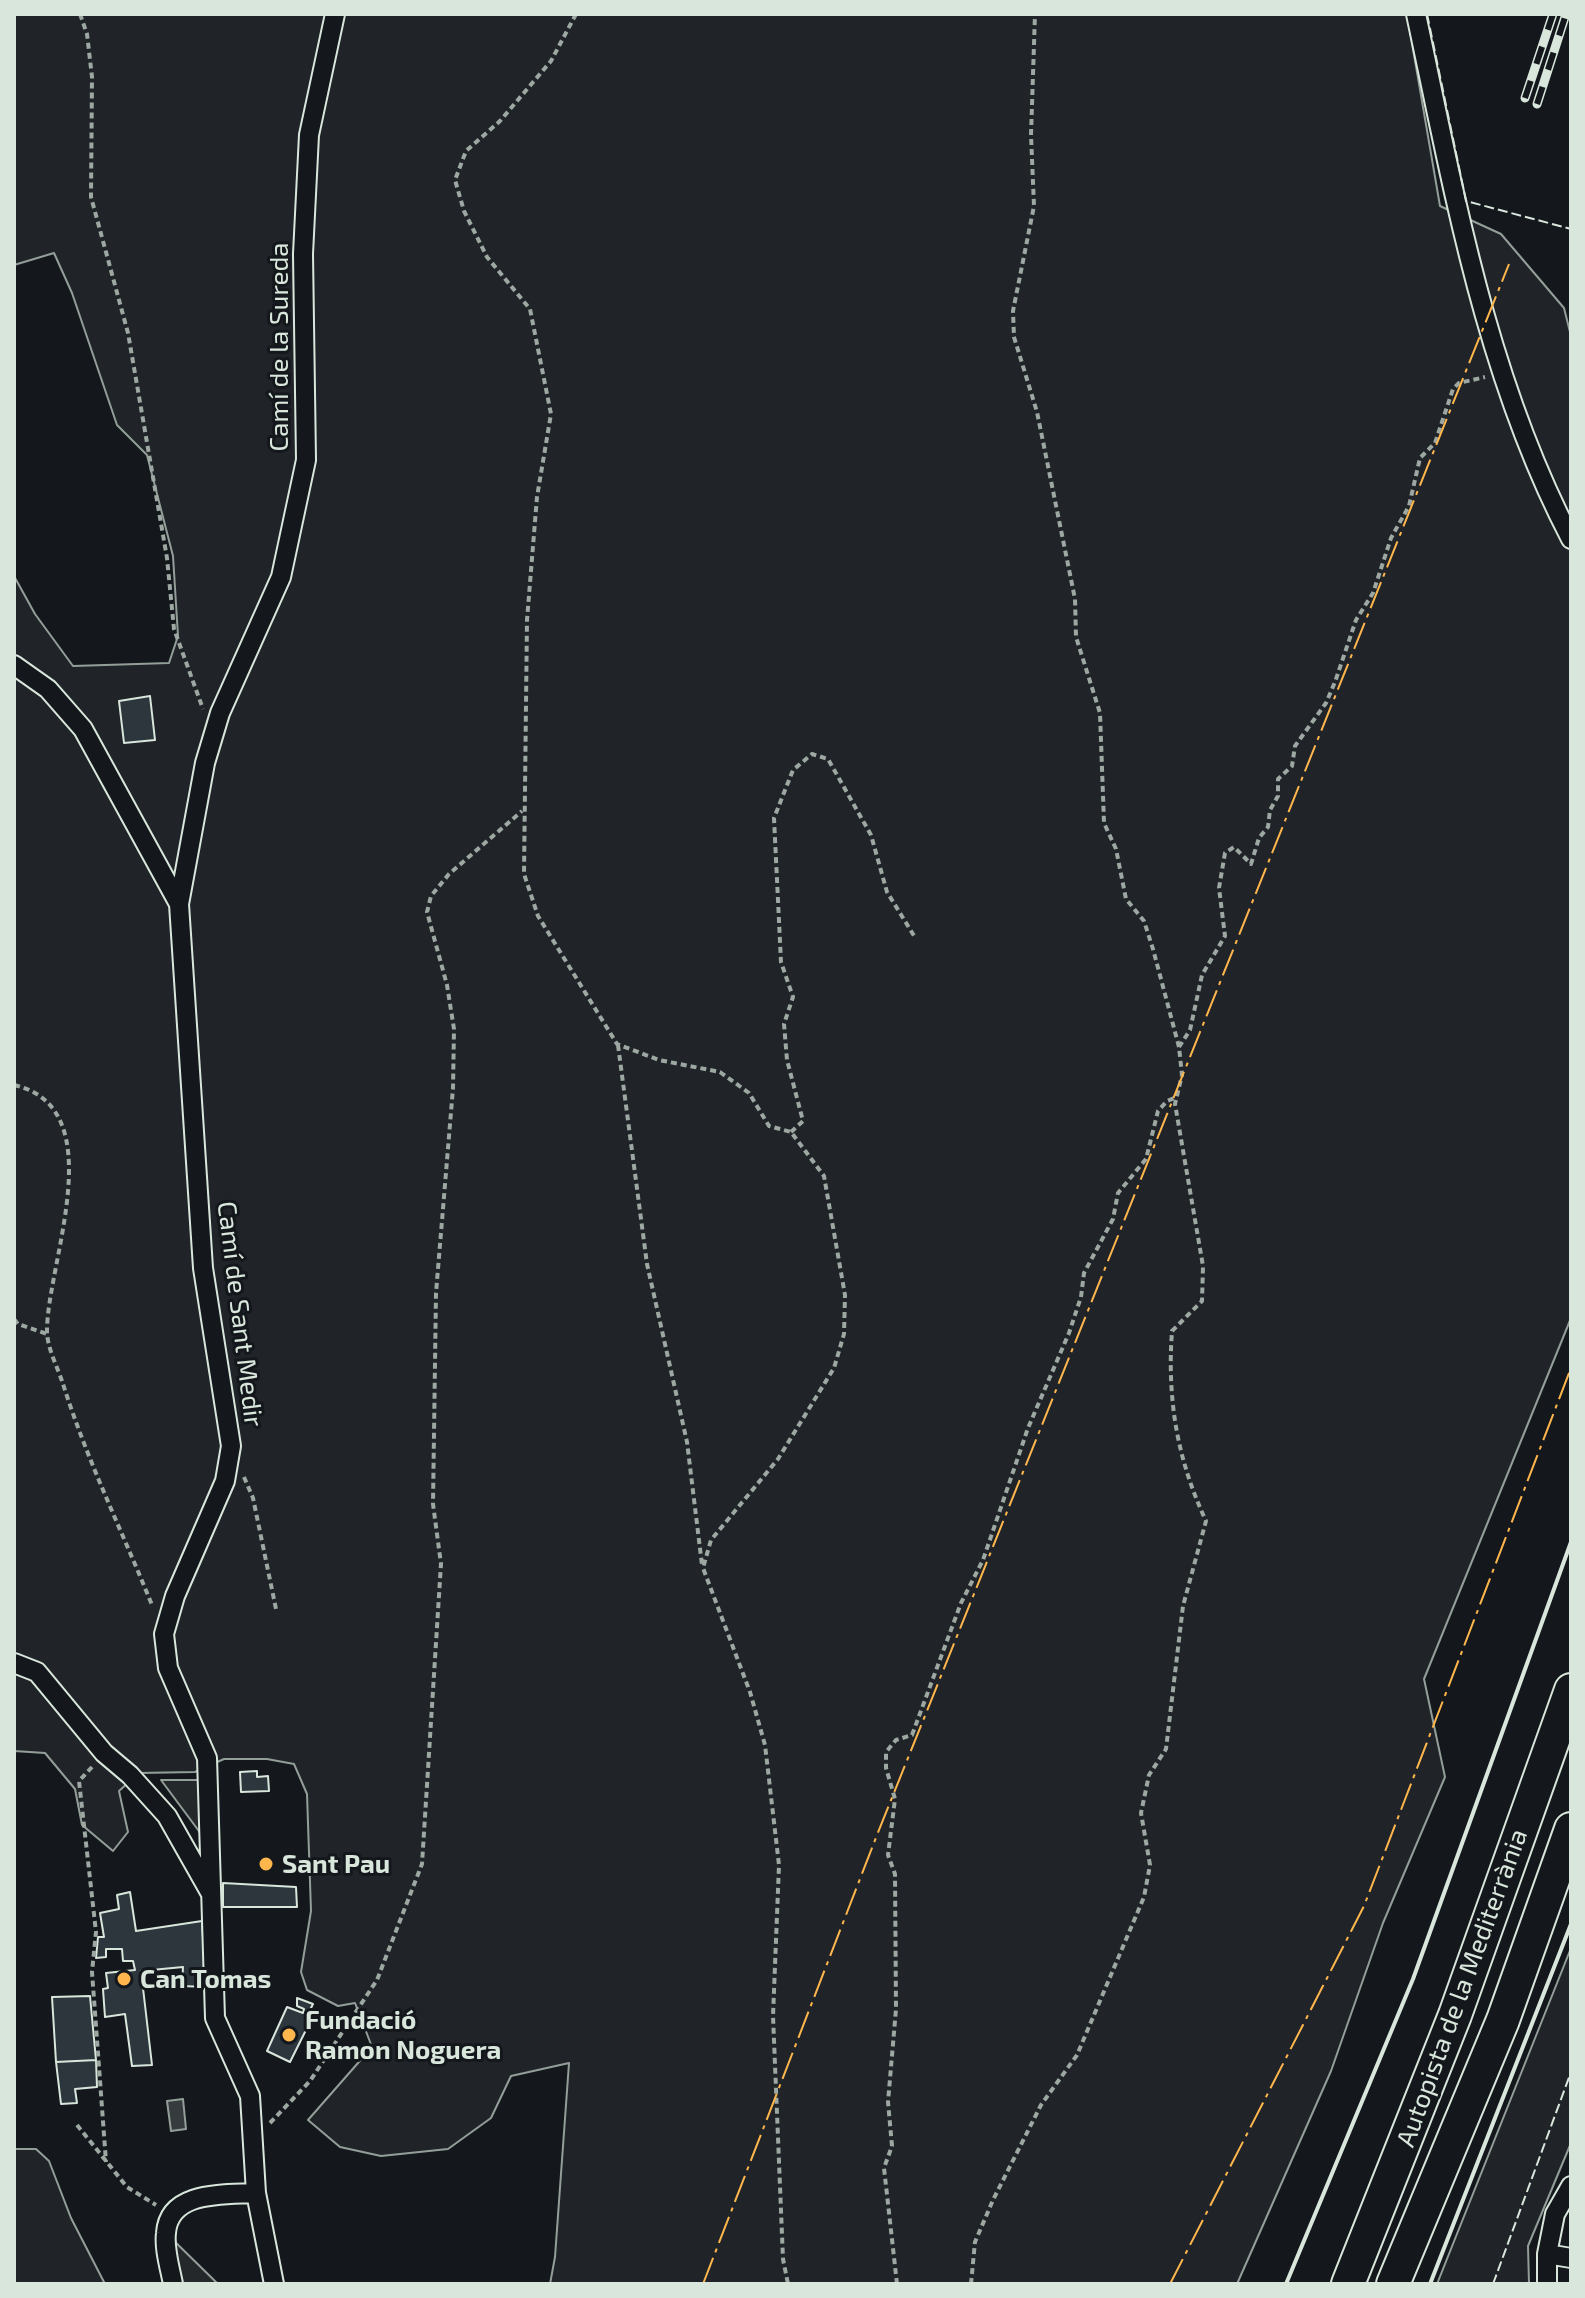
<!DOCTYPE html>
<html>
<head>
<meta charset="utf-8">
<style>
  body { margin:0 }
  #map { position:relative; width:1585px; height:2298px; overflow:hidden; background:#14181c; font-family:"Exo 2",sans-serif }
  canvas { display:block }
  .frame { position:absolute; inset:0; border:16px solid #d8e6dc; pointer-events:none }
</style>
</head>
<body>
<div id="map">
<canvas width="1585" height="2298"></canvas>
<div class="frame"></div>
</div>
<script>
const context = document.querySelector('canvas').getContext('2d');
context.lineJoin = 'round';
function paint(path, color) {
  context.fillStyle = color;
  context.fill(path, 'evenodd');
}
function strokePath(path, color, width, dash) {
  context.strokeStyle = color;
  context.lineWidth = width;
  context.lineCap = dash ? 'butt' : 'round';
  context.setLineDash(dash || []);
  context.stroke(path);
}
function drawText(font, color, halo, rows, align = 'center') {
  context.font = font + ' "Exo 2",sans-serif';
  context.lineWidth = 6;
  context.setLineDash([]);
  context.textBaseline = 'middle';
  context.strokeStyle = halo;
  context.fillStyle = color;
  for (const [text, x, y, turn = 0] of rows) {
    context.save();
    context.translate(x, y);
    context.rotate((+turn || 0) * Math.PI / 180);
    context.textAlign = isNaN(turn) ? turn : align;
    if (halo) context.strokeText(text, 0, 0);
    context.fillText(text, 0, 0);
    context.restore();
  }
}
const green = new Path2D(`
  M14,14H1407L1440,206L1501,234L1564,308L1571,336V1318L1424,1679L1445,1777L1383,1923L1331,2071L1237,2284H550L555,2257L569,2063L511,2076L491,2118L448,2149L381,2156L340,2147L308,2120L372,2047L355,2003L338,2006L307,1990L301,1972L311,1911L307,1794L294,1764L267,1759H224L195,1772L139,1773L119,1791L128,1832L113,1851L82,1825L75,1789L45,1753L14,1751V576L35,614L73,666L169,663L178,636L173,556L147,455L117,425L72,293L54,253L14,265Z
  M1571,1948V2143L1528,2246L1529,2284H1437Z
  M14,2149H36L49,2161L71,2218L105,2284H14Z`);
const parking = new Path2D(`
  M161,1780H208L210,1846Z
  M165,2232L218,2284H173Z`);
const water = new Path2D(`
  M183,2099L186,2129L171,2131L167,2101Z`);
const building = new Path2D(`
  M150,696L155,740L124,743L119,701Z
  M257,1771V1777L268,1776L269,1791L241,1792L240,1772Z
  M223,1883L296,1887L297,1907H223Z
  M130,1892L136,1931L202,1921L206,1987L182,1986L183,1967L141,1971L152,2065L132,2066L125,2014L105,2017L103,1989L108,1988L106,1973L135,1970L133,1961H123L122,1949H106V1957L96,1958L98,1937H104L100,1913L119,1909L117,1895Z
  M90,1996L96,2060L56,2062L52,1997Z
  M297,1998L313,2004L307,2016L312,2018L290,2062L267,2051L287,2007L303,2013L304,2009L297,2006Z
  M96,2060L97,2087L75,2089L77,2103L61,2104L56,2062Z`);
const path = new Path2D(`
  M80,14L87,34L92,77L91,197L128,333L167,558L174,629L203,709
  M576,14L551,61L500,121L466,151L455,180L464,211L487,257L530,309L551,414L537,497L527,620L524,874L538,916L617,1044L659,1060L720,1072L749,1093L769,1126L791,1132L824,1176L845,1295L844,1334L834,1368L778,1459L711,1540L703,1568L750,1692L765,1745L779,1865L773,2016L783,2259L788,2284
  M618,1045L647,1264L687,1442L702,1565
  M1179,1047L1190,1030L1202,975L1225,936L1219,888L1225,853L1234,847L1251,864L1259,838L1268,827L1270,810L1278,796V779L1292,766L1295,746L1326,703L1335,682L1356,620L1373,593L1391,538L1409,506L1420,458L1435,443L1453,389L1459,383L1485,377
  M14,1085C114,1108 47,1263 47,1331C47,1348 58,1368 63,1384C87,1460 122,1531 152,1605
  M791,1132L803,1121L787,1060L784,1024L793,997L781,962L774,818L793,770L812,754L828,759L871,835L887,892L916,939
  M14,1319L18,1324L47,1334
  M244,1477L253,1498L276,1609
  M92,1767L79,1781L96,1932L92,1972L106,2162
  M270,2123L310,2081L377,1980L422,1864L441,1564L433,1504L436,1293L453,1088L454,1029L447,985L427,912L431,896L449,874L522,811
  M77,2125L127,2187L156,2205
  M14,2283V2284
  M897,2284L884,2168L892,2146L888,2102L896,2009L895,1874L888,1855L895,1799L886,1768V1752L896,1740L912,1735L961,1603L983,1560L1028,1428L1069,1333L1081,1297L1084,1273L1113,1219L1118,1193L1146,1159L1158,1111L1167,1101L1177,1097
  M971,2284L975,2242L993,2200L1041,2105L1077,2055L1144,1897L1150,1865L1141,1813L1149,1775L1166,1749L1183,1606L1206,1521C1177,1459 1167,1399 1172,1331L1202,1301L1203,1266L1175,1104L1182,1075L1179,1047L1153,949L1144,921L1126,899L1116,849L1104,823L1100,713L1076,637L1075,599L1037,412L1014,337L1013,311L1034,206L1031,135L1035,14`);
const minor = new Path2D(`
  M1416,14C1454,192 1486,377 1571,539
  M14,665L48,689L83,729L179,904L203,1268L231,1446L225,1481L175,1596L164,1634L168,1668L207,1758L215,2018L250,2096L256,2193L274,2284
  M179,904L205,763L220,713L281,577L306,460L303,254L309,135L335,14
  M14,1663L37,1672L104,1753L130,1775L167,1816L210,1892
  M1547,2254L1571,2258
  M173,2284C170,2268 164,2249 166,2233C169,2190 225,2195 256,2193
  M1547,2284V2254L1555,2214L1571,2186`);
const motorway = new Path2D(`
  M1348,2284L1455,2015L1571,1690
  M1393,2284L1503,2020L1571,1829`);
const rail = new Path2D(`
  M1525,98L1553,14
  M1537,104L1566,14`);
const fence = new Path2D(`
  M1427,14L1466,201L1571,229
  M1493,2284L1571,2072`);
const wall = new Path2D(`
  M1286,2284L1413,1979L1571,1542
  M1430,2284L1571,1924`);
const power = new Path2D(`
  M703,2284L877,1835L1509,264
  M1170,2284L1364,1906L1571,1368`);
const markers = [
  [266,1864,8,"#ffb74d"],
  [124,1979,8,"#ffb74d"],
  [289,2035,8,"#ffb74d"]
];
const streetNames = [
  ["Camí de la Sureda",279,347,-90],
  ["Camí de Sant Medir",240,1314,83],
  ["Autopista de la Mediterrània",1462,1988,-70]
];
const poiNames = [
  ["Sant Pau",282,1864],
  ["Can Tomas",140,1979],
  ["Fundació",305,2020],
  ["Ramon Noguera",305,2050]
];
paint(green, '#202428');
strokePath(green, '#939e99', 2);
paint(parking, '#24282b');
strokePath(parking, '#939e99', 2);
paint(water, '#363b3e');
strokePath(water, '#939e99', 2);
paint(building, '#2c363c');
strokePath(building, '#d8e6dc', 2);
strokePath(minor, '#d8e6dc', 22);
strokePath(motorway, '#d8e6dc', 36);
strokePath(path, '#9da8a2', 4, [6, 4]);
strokePath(minor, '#14181c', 18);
strokePath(motorway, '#14181c', 32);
strokePath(rail, '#d8e6dc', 9);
strokePath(rail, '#14181c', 6, [18]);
strokePath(fence, '#d8e6dc', 2, [10, 4]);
strokePath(wall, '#d8e6dc', 4);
strokePath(power, '#ffb74d', 2, [28, 6, 4, 6]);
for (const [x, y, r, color] of markers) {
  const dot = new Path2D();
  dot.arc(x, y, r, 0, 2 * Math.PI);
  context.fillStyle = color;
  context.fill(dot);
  strokePath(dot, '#14181c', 3);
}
drawText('26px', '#d8e6dc', '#14181c', streetNames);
drawText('bold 26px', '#d8e6dc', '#14181c', poiNames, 'left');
</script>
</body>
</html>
